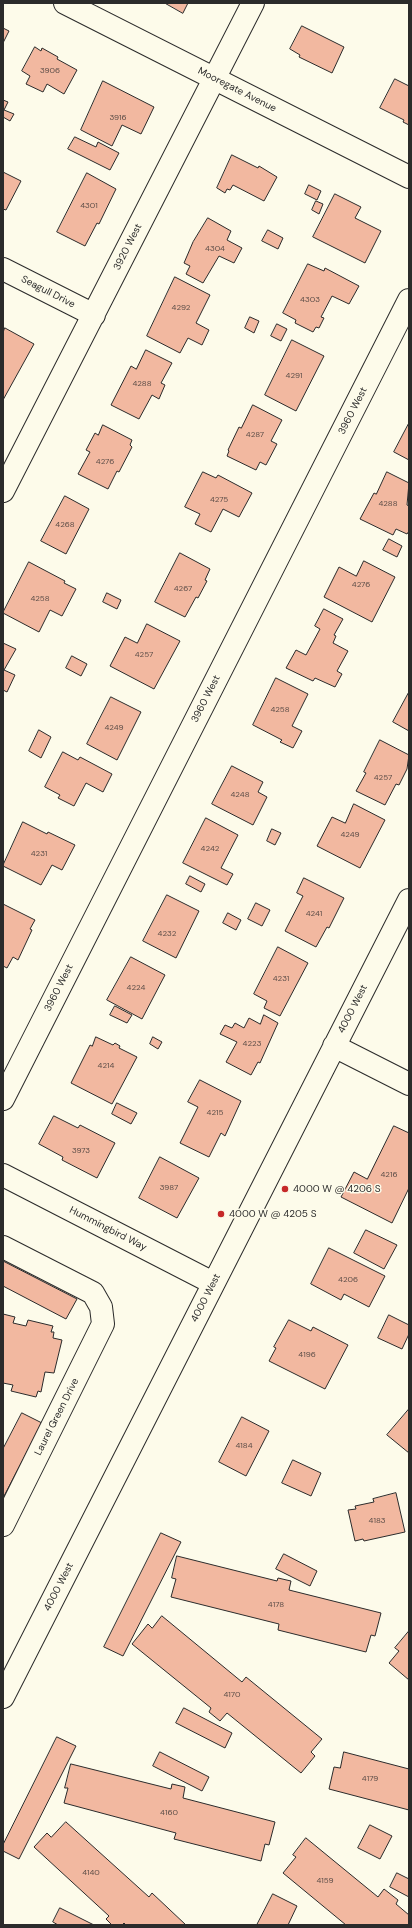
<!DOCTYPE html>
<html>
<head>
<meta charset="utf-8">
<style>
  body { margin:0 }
  #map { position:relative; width:412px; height:1928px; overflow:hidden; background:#fdfbea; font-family:"DM Sans",sans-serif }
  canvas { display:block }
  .frame { position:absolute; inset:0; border:4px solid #2b2b2b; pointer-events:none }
</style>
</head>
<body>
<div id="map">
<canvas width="412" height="1928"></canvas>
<div class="frame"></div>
</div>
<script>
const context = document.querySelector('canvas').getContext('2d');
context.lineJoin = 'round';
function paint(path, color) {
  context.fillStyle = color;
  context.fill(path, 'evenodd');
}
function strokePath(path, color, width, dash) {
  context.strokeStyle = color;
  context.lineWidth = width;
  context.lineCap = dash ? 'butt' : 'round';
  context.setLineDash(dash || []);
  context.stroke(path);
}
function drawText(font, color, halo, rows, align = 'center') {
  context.font = font + ' "DM Sans",sans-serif';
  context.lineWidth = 3;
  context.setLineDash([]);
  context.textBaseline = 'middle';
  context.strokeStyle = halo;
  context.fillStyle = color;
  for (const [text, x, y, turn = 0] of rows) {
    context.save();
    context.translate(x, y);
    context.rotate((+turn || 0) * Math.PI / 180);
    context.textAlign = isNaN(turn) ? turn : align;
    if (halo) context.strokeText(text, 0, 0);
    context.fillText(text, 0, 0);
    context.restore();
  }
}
const building = new Path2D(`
  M165,3H188L183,13Z
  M302,26L344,47L332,73L299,57L300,55L290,49Z
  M3,28L9,31L3,43Z
  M35,47L41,51L42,48L58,57L57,59L77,70L64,94L47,84L43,92L26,84L30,76L22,71Z
  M395,79L409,86V125L403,122L404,120L380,108Z
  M103,81L154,107L141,134L122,125L112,146L81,130Z
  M3,100L8,102L4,110L14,114L10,121L3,117Z
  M75,137L96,147L98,142L119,153L110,170L68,149Z
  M232,155L258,168L259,166L277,177L264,201L233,185L230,190L227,189L225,193L217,188Z
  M3,172L21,181L6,210L3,209Z
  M87,173L116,189L99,224L97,223L85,246L57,232Z
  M309,185L321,191L317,200L305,194Z
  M335,194L361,207L355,218L381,231L365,263L313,237Z
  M316,201L323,204L319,214L312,210Z
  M208,218L231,231L227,240L242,248L234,263L219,256L203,283L186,274L190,266L184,263L193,242Z
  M268,230L283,238L278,249L262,241Z
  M308,264L324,271L325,268L359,286L349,304L332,296L321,317L324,318L319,328L316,327L313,332L295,323L296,320L283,313Z
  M175,277L210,295L196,323L209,330L202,345L188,338L180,353L147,336Z
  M250,317L259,321L254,333L245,328Z
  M277,324L287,329L281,341L271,336Z
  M5,328L34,344L3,400V333Z
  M292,340L324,356L296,411L265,395Z
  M146,350L172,363L161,383L165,385L159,399L152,395L139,419L111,405L131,366L136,369Z
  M253,405L282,420L271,441L277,444L266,465L260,462L256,470L227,456L229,451L228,450L239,427L241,428Z
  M409,423V460L394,452Z
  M103,425L132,440L130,445L132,447L119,472L117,471L108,489L78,474L90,452L86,450L95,433L98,435Z
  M203,472L216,478L218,475L252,493L239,517L223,509L211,532L195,524L200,514L185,507Z
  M387,472L409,483L407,505L409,506V531L407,534L396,529L393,535L360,519L374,493L376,494Z
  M65,496L89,509L66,554L41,541Z
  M389,539L402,546L397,557L383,550Z
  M180,553L210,569L205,580L207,581L198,598L196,597L185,617L155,602Z
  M364,561L395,577L372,622L324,597L339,567L356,576Z
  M29,562L65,581L64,583L76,589L62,616L50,610L39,632L3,613Z
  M107,593L121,600L117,609L103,602Z
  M324,609L343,619L334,635L336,636L333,643L348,651L337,671L342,674L335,687L315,678L313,681L286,668L296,650L306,655L320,629L315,626Z
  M147,624L180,641L154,689L110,666L125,637L137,643Z
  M3,643L16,649L4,670L15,675L7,692L3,690Z
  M72,656L87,664L81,676L66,668Z
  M276,678L308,694L292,726L302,731L293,748L280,742L282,740L253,725Z
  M409,692V731L393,722Z
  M111,697L141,712L117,760L87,744Z
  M39,730L51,737L41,758L29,751Z
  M380,740L409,755L407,769L399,785L396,784L385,805L356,791L366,773L364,772Z
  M63,752L78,760L80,757L112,774L103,792L86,783L74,806L58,798L60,795L45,787Z
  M232,766L263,782L258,792L267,797L253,825L212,804Z
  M354,804L385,820L360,868L317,846L332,817L345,823Z
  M206,818L238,835L221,868L233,874L227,885L183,863Z
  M23,822L47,834L48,832L75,845L62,870L52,865L41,885L3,866Z
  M272,829L281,833L275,845L267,841Z
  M190,876L205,884L201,892L186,884Z
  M304,878L344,898L329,928L327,927L316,947L285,931L303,896L297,893Z
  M167,895L199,911L176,958L143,941Z
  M256,903L270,910L262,926L248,919Z
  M3,904L35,920L30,929L32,930L18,960L13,957L7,968L3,966Z
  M228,913L241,920L236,930L223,923Z
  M278,947L308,963L280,1016L264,1008L267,1001L254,994Z
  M131,957L165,975L142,1019L107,1000Z
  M115,1006L132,1015L127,1023L110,1015Z
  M264,1015L278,1023L260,1063L258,1062L251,1075L226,1062L237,1042L220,1034L225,1025L232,1028L235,1023L244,1028L249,1018L260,1024Z
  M96,1037L113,1045L115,1043L120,1046L119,1048L137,1057L112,1104L71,1083L90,1045L92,1046Z
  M153,1037L162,1042L158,1049L150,1044Z
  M200,1080L241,1101L225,1136L221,1133L209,1157L180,1143L198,1107L188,1102Z
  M117,1103L137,1113L131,1124L112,1114Z
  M54,1116L78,1128L80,1125L115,1143L97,1178L62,1160L63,1157L39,1144Z
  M394,1126L409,1133V1188L392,1223L341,1197L354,1172L367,1179Z
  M160,1157L199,1178L177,1218L139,1198Z
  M366,1230L397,1245L384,1269L354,1253Z
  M329,1248L385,1276L369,1307L344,1294L341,1300L311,1284Z
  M3,1261L77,1299L66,1319L3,1286Z
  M3,1314L15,1317L13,1323L26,1326L28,1320L53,1326L51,1332H54L53,1338L62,1340L54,1373L45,1372L41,1392L38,1391L36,1397L11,1391L13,1385L3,1383Z
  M389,1315L409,1325V1334L402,1349L378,1338Z
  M289,1320L311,1331L313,1327L348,1345L325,1389L269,1361L276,1348L274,1347Z
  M409,1409V1453L387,1435Z
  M22,1413L42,1423L3,1498V1449Z
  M242,1417L269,1431L246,1476L219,1462Z
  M293,1460L321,1473L311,1496L282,1483Z
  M396,1493L405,1532L364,1541L363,1539L355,1541L348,1510L356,1509L355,1506L374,1502L373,1499Z
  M161,1533L181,1542L123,1656L104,1647Z
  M284,1554L317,1571L310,1586L276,1569Z
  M177,1556L277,1581L278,1578L291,1581L289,1590L381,1613L375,1636L371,1635L366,1652L278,1630L279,1624L171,1597L176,1579L172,1578Z
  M162,1616L242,1682L246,1677L322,1739L311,1752L315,1756L301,1773L227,1713L220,1721L209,1712L211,1708L132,1644L148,1624L152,1628Z
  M409,1631V1680L389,1663L399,1651L395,1648Z
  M184,1708L232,1733L225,1748L176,1723Z
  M57,1737L76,1746L19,1859L3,1851V1845Z
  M160,1752L209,1777L202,1791L153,1766Z
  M344,1752L409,1769V1810L329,1789L334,1767L340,1768Z
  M71,1764L171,1789L172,1784L185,1787L183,1798L275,1822L269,1845L265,1844L261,1861L174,1839L176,1833L64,1803L68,1788H65Z
  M66,1822L149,1897L152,1893L186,1925H126L124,1923L122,1925H112L106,1919L109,1916L34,1847L47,1833L51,1837Z
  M370,1825L392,1836L380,1859L358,1848Z
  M306,1838L378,1897L384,1889L398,1900L396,1904L409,1915V1925H346L283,1873L296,1857L293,1855Z
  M397,1873L409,1879V1897L390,1887Z
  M273,1894L297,1906L288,1925H257Z
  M60,1908L94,1925H58L53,1922Z`);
const minor = new Path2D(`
  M65,3L409,177
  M3,269L94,315
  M3,491L253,3
  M334,1046L409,1084
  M3,1099L409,300
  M3,1175L213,1283
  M3,1247L93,1293L101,1307L103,1324L3,1525
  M3,1697L409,900`);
const markers = [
  [285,1189,4,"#c62828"],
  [221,1214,4,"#c62828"]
];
const numberNames = [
  ["3906",50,71],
  ["3916",118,118],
  ["4301",89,206],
  ["4304",215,249],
  ["4303",310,300],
  ["4292",181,308],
  ["4291",294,376],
  ["4288",142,384],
  ["4287",255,435],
  ["4276",105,462],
  ["4275",219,500],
  ["4288",388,504],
  ["4268",65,525],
  ["4276",361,585],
  ["4267",183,589],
  ["4258",40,599],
  ["4257",144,655],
  ["4258",280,710],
  ["4249",114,728],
  ["4257",383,778],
  ["4248",240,795],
  ["4249",350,835],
  ["4242",210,849],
  ["4231",39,854],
  ["4241",314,914],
  ["4232",167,934],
  ["4231",281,979],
  ["4224",136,988],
  ["4223",252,1044],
  ["4214",106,1066],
  ["4215",215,1113],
  ["3973",81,1151],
  ["4216",389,1175],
  ["3987",169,1188],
  ["4206",348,1280],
  ["4196",307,1355],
  ["4184",244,1446],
  ["4183",377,1521],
  ["4178",276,1605],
  ["4170",232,1695],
  ["4179",370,1779],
  ["4160",169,1813],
  ["4140",91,1873],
  ["4159",325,1881]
];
const streetNames = [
  ["Mooregate Avenue",237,90,27],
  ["3920 West",128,247,-63],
  ["Seagull Drive",48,292,27],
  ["3960 West",353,411,-63],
  ["3960 West",206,699,-63],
  ["3960 West",59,988,-63],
  ["4000 West",353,1009,-63],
  ["Hummingbird Way",108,1229,27],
  ["4000 West",206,1298,-63],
  ["Laurel Green Drive",57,1417,-63],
  ["4000 West",59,1587,-63]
];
const poiNames = [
  ["4000 W @ 4206 S",293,1189],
  ["4000 W @ 4205 S",229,1214]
];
paint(building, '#f2b8a0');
strokePath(building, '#2b2b2b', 1);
strokePath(minor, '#2b2b2b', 24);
strokePath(minor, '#fdfbea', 22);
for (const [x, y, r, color] of markers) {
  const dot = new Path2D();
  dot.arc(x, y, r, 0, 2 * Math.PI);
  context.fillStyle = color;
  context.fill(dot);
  strokePath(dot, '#fdfbea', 1.5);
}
drawText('8px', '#5d4e48', null, numberNames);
drawText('10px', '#2b2b2b', '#fdfbea', streetNames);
drawText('10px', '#2b2b2b', '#fdfbea', poiNames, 'left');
</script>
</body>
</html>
